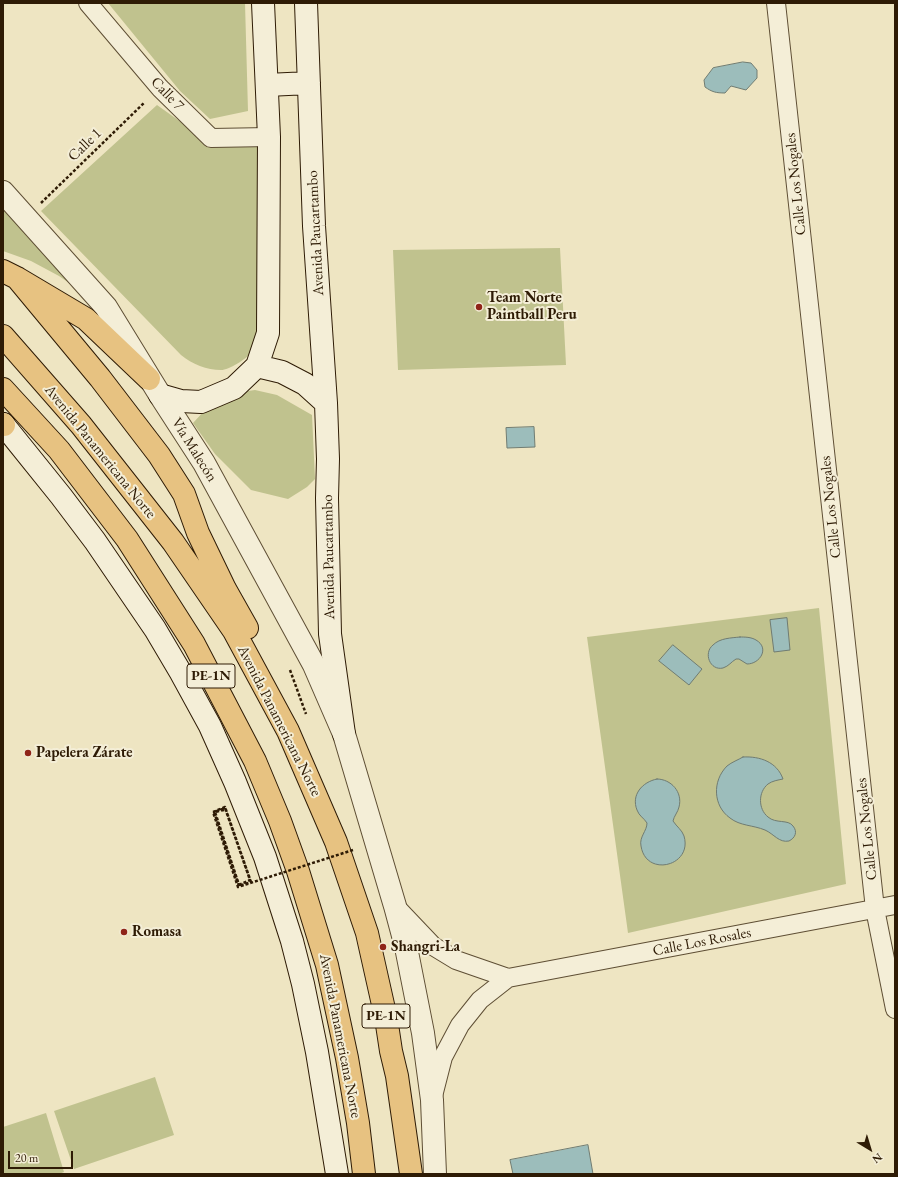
<!DOCTYPE html>
<html>
<head>
<meta charset="utf-8">
<style>
  body { margin:0 }
  #map { position:relative; width:898px; height:1177px; overflow:hidden; background:#eee5c2; font-family:"EB Garamond",serif }
  canvas { display:block }
  .frame { position:absolute; inset:0; border:4px solid #2e1b05; pointer-events:none }
  .north { position:absolute; left:850px; top:1129px; width:40px; height:40px; -webkit-text-stroke:3px #f4eed7; paint-order:stroke; rotate:142deg; font-size:11px; font-weight:700; line-height:16px; text-align:center; color:#2e1b05 }
  .north::after { content:''; display:block; margin:auto; width:14px; height:18px; background:#2e1b05; clip-path:polygon(50% 0,100% 100%,50% 72%,0 100%) }
  .scale { position:absolute; left:8px; top:1151px; width:65px; height:18px; box-sizing:border-box; border:2px solid #2e1b05; border-top:0; padding-left:5px; font-size:12px; line-height:14px; white-space:nowrap; color:#2e1b05; -webkit-text-stroke:3px #f4eed7; paint-order:stroke }
</style>
</head>
<body>
<div id="map">
<canvas width="898" height="1177"></canvas>
<div class="frame"></div>
<div class="north">N</div>
<div class="scale">20 m</div>
</div>
<script>
const context = document.querySelector('canvas').getContext('2d');
context.lineJoin = 'round';
function paint(path, color) {
  context.fillStyle = color;
  context.fill(path, 'evenodd');
}
function strokePath(path, color, width, dash) {
  context.strokeStyle = color;
  context.lineWidth = width;
  context.lineCap = dash ? 'butt' : 'round';
  context.setLineDash(dash || []);
  context.stroke(path);
}
function drawText(font, color, halo, rows, align = 'center') {
  context.font = font + ' "EB Garamond",serif';
  context.lineWidth = 4;
  context.setLineDash([]);
  context.textBaseline = 'middle';
  context.strokeStyle = halo;
  context.fillStyle = color;
  for (const [text, x, y, turn = 0] of rows) {
    context.save();
    context.translate(x, y);
    context.rotate((+turn || 0) * Math.PI / 180);
    context.textAlign = isNaN(turn) ? turn : align;
    if (halo) context.strokeText(text, 0, 0);
    context.fillText(text, 0, 0);
    context.restore();
  }
}
const green = new Path2D(`
  M108,3H245L248,111L210,119L180,91Z
  M157,105L209,142H264L261,327C258,335 256,346 251,353C246,359 229,370 221,370C207,370 192,364 181,355L41,211Z
  M3,202L95,301L59,276L31,261L3,251Z
  M560,248L566,365L398,370L393,250Z
  M255,390L277,395L312,415L315,479L307,487L288,499L251,490L215,454L193,423L206,409L228,394Z
  M819,608L846,884L628,933L587,637Z
  M155,1077L174,1135L74,1169L54,1111Z
  M46,1113L64,1172L59,1174H3V1127Z`);
const water = new Path2D(`
  M743,62L751,63L757,70V78L746,90L731,86L725,93C716,93 712,92 705,87L704,80L713,68Z
  M534,427L535,447L507,448L506,428Z
  M787,618L790,650L774,652L770,620Z
  M740,637C745,637 751,637 756,640C770,648 760,664 747,664L739,659H736C731,662 729,666 723,668C710,671 703,653 713,645C720,638 731,638 740,637Z
  M673,645L702,669L689,685L659,661Z
  M743,757C760,756 777,762 783,779C778,780 772,781 768,784C758,792 758,809 768,817C776,824 788,819 793,826C798,832 795,838 789,841C779,843 774,834 765,830C753,825 740,826 730,818C713,806 712,781 727,766C732,762 738,760 743,757Z
  M657,779C671,779 683,792 679,807C678,812 674,816 673,821C677,827 682,830 684,836C693,866 646,878 641,846C639,837 647,831 647,823C644,818 639,816 637,810C631,795 642,782 657,779Z
  M588,1145L593,1174H513L510,1160Z`);
const path = new Path2D(`
  M41,203L145,102
  M290,670L306,714
  M224,810L215,812L239,885`);
const minor = new Path2D(`
  M88,3L160,88L211,138L269,137
  M776,3L875,909L895,1009
  M395,906L433,946L456,960L508,978
  M433,1096L443,1057L460,1025L480,1000L508,978L895,905`);
const tertiary = new Path2D(`
  M3,192L106,307L160,395L204,463L314,665L344,734L395,906L406,947L423,1033L432,1100L435,1174`);
const secondary = new Path2D(`
  M306,3L314,226L326,403L328,459L327,498L330,634L344,734
  M267,85L309,83
  M257,366L282,372L305,384L326,403
  M160,395L181,401L201,402L234,388L257,366L268,333L269,137L263,3
  M3,424L61,496L95,541L155,629L181,673L210,726L235,782L265,857L292,941L303,984L317,1052L337,1174`);
const trunk = new Path2D(`
  M3,271L17,278L86,319L149,379
  M17,278L100,378L159,455L184,494L198,533L225,589L247,628
  M3,336L81,425L173,542L234,631L288,731L336,842L367,933L386,1018L391,1051L397,1076L411,1174
  M3,389L59,450L127,539L194,644L255,761L280,821L298,871L327,965L347,1058L358,1123L364,1174
  M3,424L4,425`);
const pathBridge = new Path2D(`
  M239,885L250,880L225,808L214,812L239,886L251,882L225,807L213,812L238,887L353,850`);
const markers = [
  [479,307,4,"#8f2418"],
  [28,753,4,"#8f2418"],
  [124,932,4,"#8f2418"],
  [383,947,4,"#8f2418"]
];
const shields = [
  [211,676,48],
  [386,1016,48]
];
const shieldNames = [
  ["PE-1N",211,676],
  ["PE-1N",386,1016]
];
const streetNames = [
  ["Calle 7",167,94,46],
  ["Calle 1",85,145,-44],
  ["Calle Los Nogales",796,184,-96],
  ["Avenida Paucartambo",316,233,-93],
  ["Vía Malecón",194,450,58],
  ["Avenida Panamericana Norte",100,452,51],
  ["Calle Los Nogales",831,507,-96],
  ["Avenida Paucartambo",329,557,-91],
  ["Avenida Panamericana Norte",279,721,63],
  ["Calle Los Nogales",867,829,-96],
  ["Calle Los Rosales",702,942,-11],
  ["Avenida Panamericana Norte",340,1036,79]
];
const poiNames = [
  ["Team Norte",487,298],
  ["Paintball Peru",487,315],
  ["Papelera Zárate",36,753],
  ["Romasa",132,932],
  ["Shangri-La",391,947]
];
paint(green, '#c0c28e');
paint(water, '#9cbdbb');
strokePath(water, '#707c72', 1);
strokePath(minor, '#5e4e34', 20);
strokePath(tertiary, '#5e4e34', 24);
strokePath(secondary, '#2e1b05', 24);
strokePath(trunk, '#2e1b05', 24);
strokePath(path, '#2e1b05', 2.5, [3, 2]);
strokePath(minor, '#f4eed7', 18);
strokePath(tertiary, '#f4eed7', 22);
strokePath(secondary, '#f4eed7', 22);
strokePath(trunk, '#e7c281', 22);
strokePath(pathBridge, '#2e1b05', 2.5, [3, 2]);
for (const [x, y, r, color] of markers) {
  const dot = new Path2D();
  dot.arc(x, y, r, 0, 2 * Math.PI);
  context.fillStyle = color;
  context.fill(dot);
  strokePath(dot, '#f4eed7', 1.5);
}
for (const [x, y, w] of shields) {
  const box = new Path2D();
  box.roundRect(x - w / 2, y - 12, w, 24, 3);
  context.fillStyle = '#f4eed7';
  context.fill(box);
  strokePath(box, '#2e1b05', 1);
}
drawText('bold 14px', '#2e1b05', null, shieldNames);
drawText('15px', '#2e1b05', '#f4eed7', streetNames);
drawText('bold 15px', '#2e1b05', '#f4eed7', poiNames, 'left');
</script>
</body>
</html>
